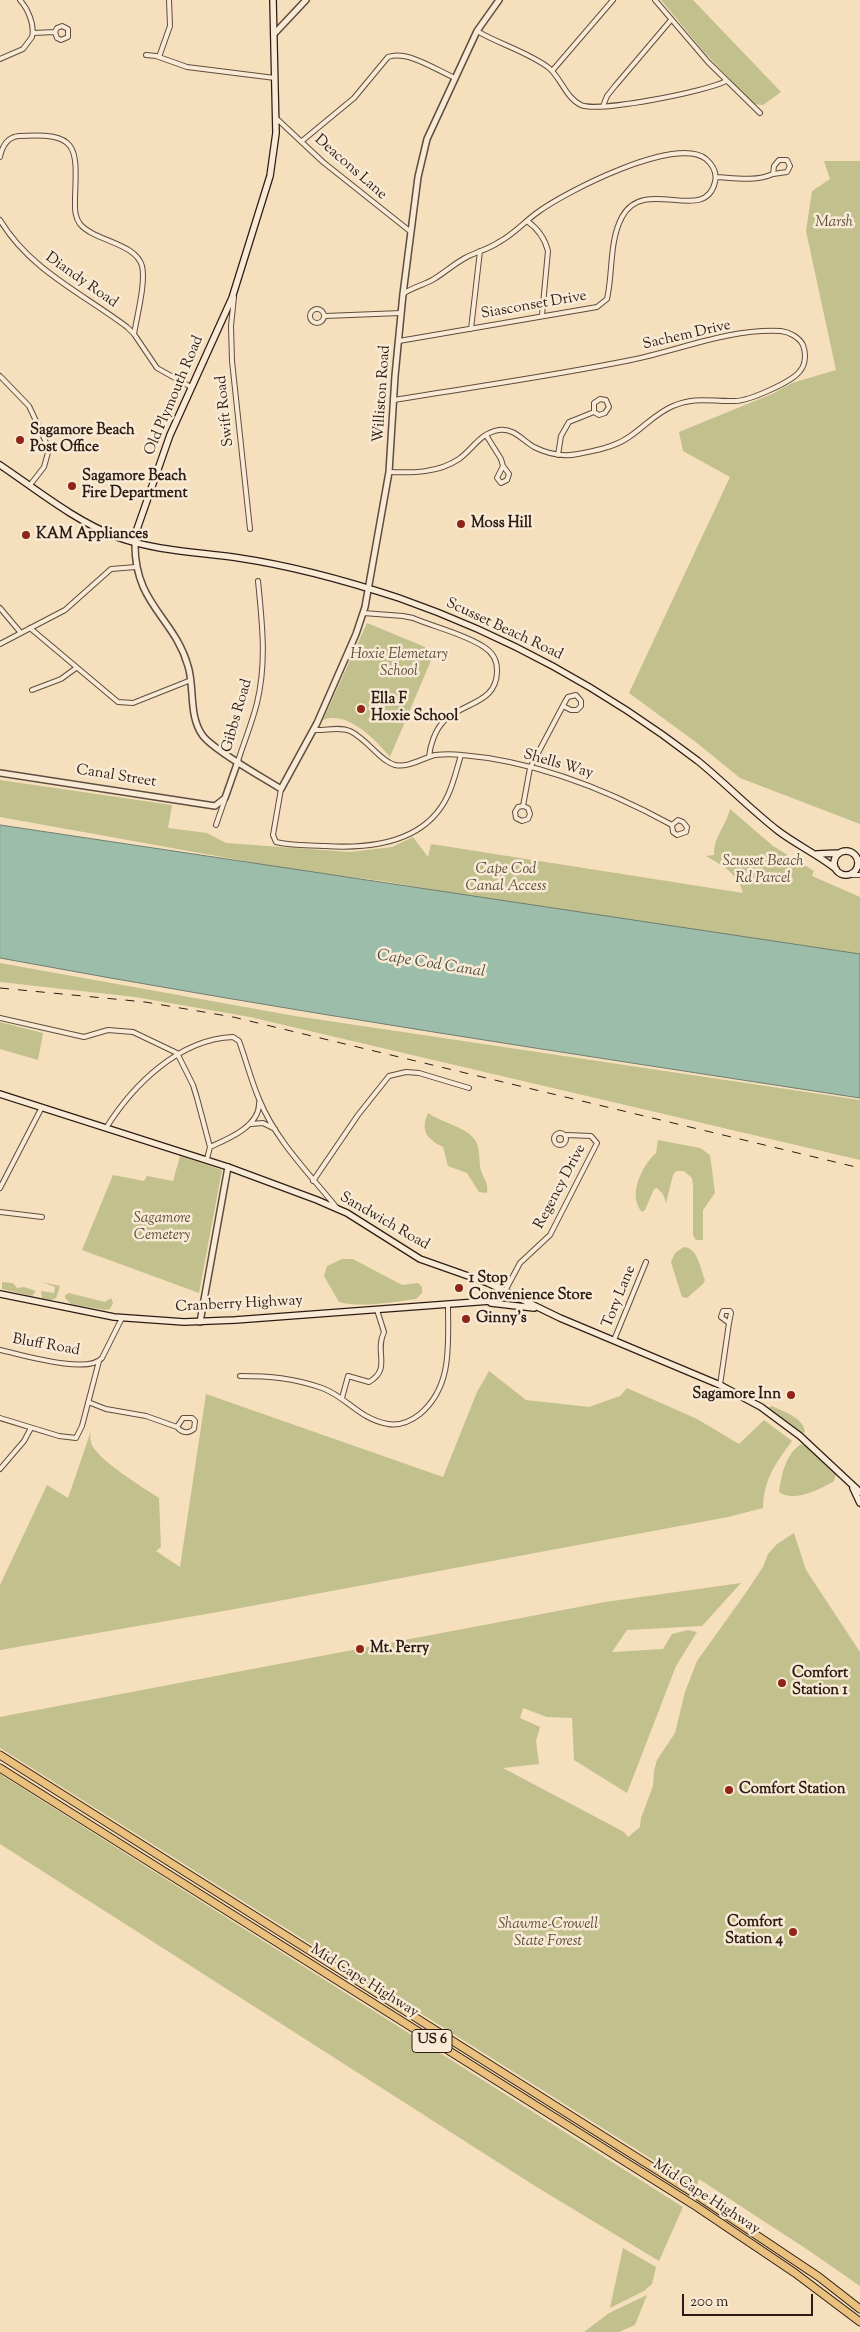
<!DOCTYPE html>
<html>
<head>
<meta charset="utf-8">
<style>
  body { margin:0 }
  #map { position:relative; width:860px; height:2332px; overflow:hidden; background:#f5dfbd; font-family:"Sorts Mill Goudy",serif }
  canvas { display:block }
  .scale { position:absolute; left:682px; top:2294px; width:131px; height:22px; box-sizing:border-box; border:2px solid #2d1c15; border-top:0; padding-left:6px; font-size:15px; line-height:18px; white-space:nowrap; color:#2d1c15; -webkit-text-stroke:4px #f8ead4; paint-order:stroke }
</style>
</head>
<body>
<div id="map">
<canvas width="860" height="2332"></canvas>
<div class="scale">200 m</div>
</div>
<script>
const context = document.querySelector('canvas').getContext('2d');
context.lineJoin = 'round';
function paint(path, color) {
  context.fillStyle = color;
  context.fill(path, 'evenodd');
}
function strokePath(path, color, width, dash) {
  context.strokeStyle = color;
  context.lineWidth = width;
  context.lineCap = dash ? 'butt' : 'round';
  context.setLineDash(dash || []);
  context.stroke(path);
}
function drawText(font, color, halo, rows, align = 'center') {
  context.font = font + ' "Sorts Mill Goudy",serif';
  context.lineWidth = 5;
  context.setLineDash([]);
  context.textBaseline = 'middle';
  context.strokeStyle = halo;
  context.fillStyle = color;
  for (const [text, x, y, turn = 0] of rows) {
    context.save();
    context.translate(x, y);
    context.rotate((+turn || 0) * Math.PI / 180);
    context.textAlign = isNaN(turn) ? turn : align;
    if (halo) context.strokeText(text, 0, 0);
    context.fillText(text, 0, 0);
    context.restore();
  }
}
const green = new Path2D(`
  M661,0H693L781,92L763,105L754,104L704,52Z
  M824,161H860V824L740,778L697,743L629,693L730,477L683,451L679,432L772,394L792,383L836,370L806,231L812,191L830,179Z
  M367,623L435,651L390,757C376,740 347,710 323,720Z
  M0,780L172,805L168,828L207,833L226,843L350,852L392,847L413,837L428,857L431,844L743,893C738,873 723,866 706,856L714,855C713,838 727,824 730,809L773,846L814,871L812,876L860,897V954L503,902L382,881L294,870L0,817Z
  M0,963L295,1016L860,1100V1160L250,1017L135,997L0,982Z
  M0,1022L43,1033L38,1060L0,1049Z
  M428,1113C442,1123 467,1127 475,1140C480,1148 479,1158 480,1167C482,1177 489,1182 487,1193L479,1192L467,1173L448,1166L443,1147C427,1139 420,1131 428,1113Z
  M658,1140L700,1148L710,1155L715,1193L703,1210V1240H696L693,1235V1185L692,1178L684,1171H676L673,1175L666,1203L663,1194L657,1188L654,1189L645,1210L642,1212C627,1195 642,1166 656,1153Z
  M180,1156L222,1170L199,1293L82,1250L113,1175L144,1181L147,1176L173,1181Z
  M684,1247C698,1248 700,1268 705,1280L703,1284L687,1298L682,1297L671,1262L675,1253Z
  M342,1259H353L402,1285L418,1283L422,1287V1293L416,1299C392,1302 363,1308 339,1302L324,1276L327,1266Z
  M2,1282L13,1283L17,1288L24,1287L36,1291L32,1296L2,1289Z
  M42,1282L60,1286L56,1298L51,1300L42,1298L41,1291L54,1293L55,1287Z
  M69,1293L105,1302L111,1298L113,1303L110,1309L105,1310L71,1304L65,1298V1295Z
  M489,1371L526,1400L589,1407L620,1396L627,1388L697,1419L739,1444L764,1420L792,1441C775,1464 764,1479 763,1508L728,1517L235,1609L0,1650V1585L47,1485L68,1498L91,1431C90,1437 90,1442 93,1447C103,1463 142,1487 159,1498L161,1547L156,1551L180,1567L206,1394L443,1477L477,1392Z
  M772,1406C784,1412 803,1417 805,1432L802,1433L767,1408Z
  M801,1444L806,1446L836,1474L834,1481C822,1489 792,1503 779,1492C782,1474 785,1455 801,1444Z
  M794,1533L806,1570L860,1652V2286L805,2248L699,2179L696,2187L0,1748V1717L605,1602L741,1583L702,1626L627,1630L612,1652L663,1649L672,1634L688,1630L697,1632L676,1666L627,1793L574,1760L572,1718L547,1717L523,1708L520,1718L540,1727L536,1741L539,1764L503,1768L624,1832L628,1837L640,1827L641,1818L653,1786L654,1771L657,1760L675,1733L685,1692L697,1661L745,1594L763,1567L768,1554L777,1544Z
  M0,1774L683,2207L659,2261L535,2186L0,1844Z
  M623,2248L656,2267L652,2284L644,2291L610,2308Z
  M647,2295L635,2325L619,2332H584L609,2313Z`);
const water = new Path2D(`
  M0,825L860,954V1098C573,1054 286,1011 0,958Z`);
const minor = new Path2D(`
  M655,0L708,62L760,113
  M477,31C499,44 530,53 549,68C561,78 566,98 581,105C598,113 708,91 726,81
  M33,33L55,32L57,38L61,40L68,37V29L62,26L57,28L55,32
  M146,55L156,56L187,67L275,78
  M159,57L170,26L169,0
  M0,59L23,49L32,37C35,25 28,9 20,0
  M552,71L613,0
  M603,106L607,96L615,86L671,20
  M276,118L323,162L411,232
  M302,141L354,98L388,57C408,50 436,70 455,78
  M0,157C2,147 7,137 19,136C79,132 77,147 75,198C75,207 74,216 80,224C94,241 136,243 142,266C146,282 137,316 134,334
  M716,177C734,178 755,182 773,174L774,166L779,160H787L790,166L787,172L773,174
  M0,220C30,270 82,293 127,327L134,334L157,368L191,387
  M527,221C537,228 545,239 548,251L542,315
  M234,297L231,326L232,361L250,529
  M310 316a7 7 0 1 1 14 0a7 7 0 1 1-14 0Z
  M325,316L401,313
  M471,329L480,251
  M399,341L597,307L607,299C613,273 609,241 622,217C644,175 705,225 715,182C717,173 713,165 706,159C676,135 565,192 538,212C524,222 514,234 499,242C489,249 476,252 465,258C454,264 444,273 434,279C424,285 413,287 403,294
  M0,376L29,406L49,449L44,467L30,485
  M486,435L501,459L503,466L497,478L501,483L507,480L509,474L503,466
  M558,455L561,436L569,422L594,412L599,415L605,413L609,407L606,400L600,399L594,403V412
  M389,472C413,473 438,473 459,459C473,449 480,433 499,430C514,428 522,440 534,447C548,454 563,457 578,454C594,451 615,447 629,437C644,427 656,413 673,406C696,396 712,402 735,401C749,401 792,382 800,371C806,364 806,353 803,345C799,337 789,332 781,331C730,328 680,350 631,360C552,376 473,387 394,400
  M0,608L21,633
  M363,613L403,616L413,618C434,627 465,634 484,647C492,652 497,660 497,670C498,704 462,702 443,722C435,731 430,745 429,757
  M30,628L118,702L133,703L191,680
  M0,644L65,610L111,569L136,567
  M32,690L61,679L76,668
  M313,730C326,731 338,726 350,731C367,739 380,761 395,765C408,768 423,758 435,755C444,754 453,754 462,755C536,761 608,790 672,825L673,832L677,835L686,832L687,827L683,822L678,820L672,825
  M238,761C244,742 252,723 257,703C267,662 262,622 258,581
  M281,789L273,835L276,842C291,846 309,845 325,846C371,849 426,843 448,795C454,782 457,768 461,755
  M523,806L518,807L515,812L516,818L522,821L528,819L530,814L528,808L523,806L530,768L566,700L568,697L576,695L581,701V706L577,710H571L563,706
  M216,825L225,799
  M857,857L860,861
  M847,875H860
  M0,1018L84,1037L108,1030L133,1032L177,1053L193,1085L197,1098L210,1147L207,1159
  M251,1124L263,1123L275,1129
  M106,1128C133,1085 179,1039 233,1037L239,1041C246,1060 251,1080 259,1099C276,1141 309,1173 337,1208
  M554 1139a6 6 0 1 1 12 0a6 6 0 1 1-12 0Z
  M210,1147C228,1139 260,1126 259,1103
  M313,1181L358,1115L389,1076L406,1072L419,1073L469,1088
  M0,1188L42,1107
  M0,1212L42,1217
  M505,1291L520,1263L550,1235L597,1143L591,1136L567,1135
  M614,1340L646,1262
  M0,1350C20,1354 88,1375 102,1358L122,1318
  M240,1376C270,1376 293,1378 322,1388C347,1397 359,1419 388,1424C400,1426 411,1421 420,1414C453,1386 448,1344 448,1305
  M720,1385L729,1323L721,1317L723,1311H730L731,1313L729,1323
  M342,1398L348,1376L369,1382C392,1369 374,1352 384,1332L377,1310
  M88,1402L106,1409L146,1416L177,1427L183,1418H192L195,1421L194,1429C188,1434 182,1433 177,1427
  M0,1418L59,1436L76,1438L82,1426L99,1361
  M0,1469L24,1441L31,1428`);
const tertiary = new Path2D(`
  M274,34L306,0
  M135,543C134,604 174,617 188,666C195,688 188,716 203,736C215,751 262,777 281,789L317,723L356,634L365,607L389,472L395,376L403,294L418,177L427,139L477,31L499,0
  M0,773L215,806L225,798L238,761
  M200,1322L228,1167`);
const secondary = new Path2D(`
  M0,465C37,490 75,521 117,537C156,551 198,552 239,558C293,566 347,581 399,598C508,636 607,691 698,761C725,783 749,808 777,830C795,844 817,854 836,869
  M135,543L136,532L170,435L232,298L270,176L276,133L273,0
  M834 863a12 12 0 1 1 24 0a12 12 0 1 1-24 0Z
  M817,854L839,853
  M0,1094L228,1167L317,1200L347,1213L420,1259L488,1283L560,1318L720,1385L761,1407L800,1436L860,1492
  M0,1294L114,1317L184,1322L235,1320L490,1301L498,1299L505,1291
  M491,1303L534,1308
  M853,1488L860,1503`);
const motorway = new Path2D(`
  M0,1755L698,2196L819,2277L860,2309
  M0,1768L697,2207L795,2273L860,2322`);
const rail = new Path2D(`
  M0,988L145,1002L233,1017L860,1168`);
const markers = [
  [20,440,5,"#8f2418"],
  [72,486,5,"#8f2418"],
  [461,524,5,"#8f2418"],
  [26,535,5,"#8f2418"],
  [361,709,5,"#8f2418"],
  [459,1288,5,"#8f2418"],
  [466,1319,5,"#8f2418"],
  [791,1395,5,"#8f2418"],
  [360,1649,5,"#8f2418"],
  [782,1683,5,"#8f2418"],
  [729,1790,5,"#8f2418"],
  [793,1932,5,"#8f2418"]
];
const shields = [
  [432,2041,40]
];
const shieldNames = [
  ["US 6",432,2041]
];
const streetNames = [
  ["Deacons Lane",350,168,41],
  ["Diandy Road",81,281,35],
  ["Siasconset Drive",534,306,-10],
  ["Sachem Drive",687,336,-13],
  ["Williston Road",383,394,-86],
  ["Old Plymouth Road",175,396,-67],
  ["Swift Road",226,411,-96],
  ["Scusset Beach Road",504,630,25],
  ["Gibbs Road",238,716,-74],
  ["Shells Way",558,765,16],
  ["Canal Street",116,777,9],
  ["Regency Drive",561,1187,-62],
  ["Sandwich Road",384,1222,30],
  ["Tory Lane",620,1297,-68],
  ["Cranberry Highway",239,1305,-3],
  ["Bluff Road",46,1346,10],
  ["Mid Cape Highway",364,1982,32],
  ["Mid Cape Highway",706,2198,33]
];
const parkNames = [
  ["Marsh",834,223],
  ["Hoxie Elemetary",399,655],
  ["School",399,672],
  ["Scusset Beach",763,862],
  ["Rd Parcel",763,879],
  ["Cape Cod",506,870],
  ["Canal Access",506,887],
  ["Sagamore",162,1219],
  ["Cemetery",162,1236],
  ["Shawme-Crowell",548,1925],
  ["State Forest",548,1942]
];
const poiNames = [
  ["Sagamore Beach",30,431],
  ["Post Office",30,448],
  ["Sagamore Beach",82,477],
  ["Fire Department",82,494],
  ["Moss Hill",471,524],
  ["KAM Appliances",36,535],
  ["Ella F",371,700],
  ["Hoxie School",371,717],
  ["1 Stop",469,1279],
  ["Convenience Store",469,1296],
  ["Ginny's",476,1319],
  ["Sagamore Inn",781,1395,"right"],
  ["Mt. Perry",370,1649],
  ["Comfort",792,1674],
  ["Station 1",792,1691],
  ["Comfort Station",739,1790],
  ["Comfort",783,1923,"right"],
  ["Station 4",783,1940,"right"]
];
const waterNames = [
  ["Cape Cod Canal",431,965,9]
];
paint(green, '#c2c08d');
paint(water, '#9dbdab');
strokePath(water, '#707d6f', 1);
strokePath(minor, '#5f4d3f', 6);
strokePath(tertiary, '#5f4d3f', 8);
strokePath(secondary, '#2d1c15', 8);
strokePath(motorway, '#2d1c15', 9);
strokePath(minor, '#f8ead4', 4);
strokePath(tertiary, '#f8ead4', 5);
strokePath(secondary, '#f8ead4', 5.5);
strokePath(motorway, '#eac07e', 7);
strokePath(rail, '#2d1c15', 1, [9, 9]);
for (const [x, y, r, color] of markers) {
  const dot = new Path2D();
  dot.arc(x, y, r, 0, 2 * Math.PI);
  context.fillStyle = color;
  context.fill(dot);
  strokePath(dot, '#f8ead4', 2);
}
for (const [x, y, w] of shields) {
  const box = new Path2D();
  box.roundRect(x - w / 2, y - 11.5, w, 23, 4);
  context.fillStyle = '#f8ead4';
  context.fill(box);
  strokePath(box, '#2d1c15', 1);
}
drawText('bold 14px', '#2d1c15', null, shieldNames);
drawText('15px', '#2d1c15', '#f8ead4', streetNames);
drawText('italic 15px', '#5a4d39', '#f8ead4', parkNames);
drawText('bold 15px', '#2d1c15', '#f8ead4', poiNames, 'left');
drawText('italic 16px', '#4f4c42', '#f8ead4', waterNames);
</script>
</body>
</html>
